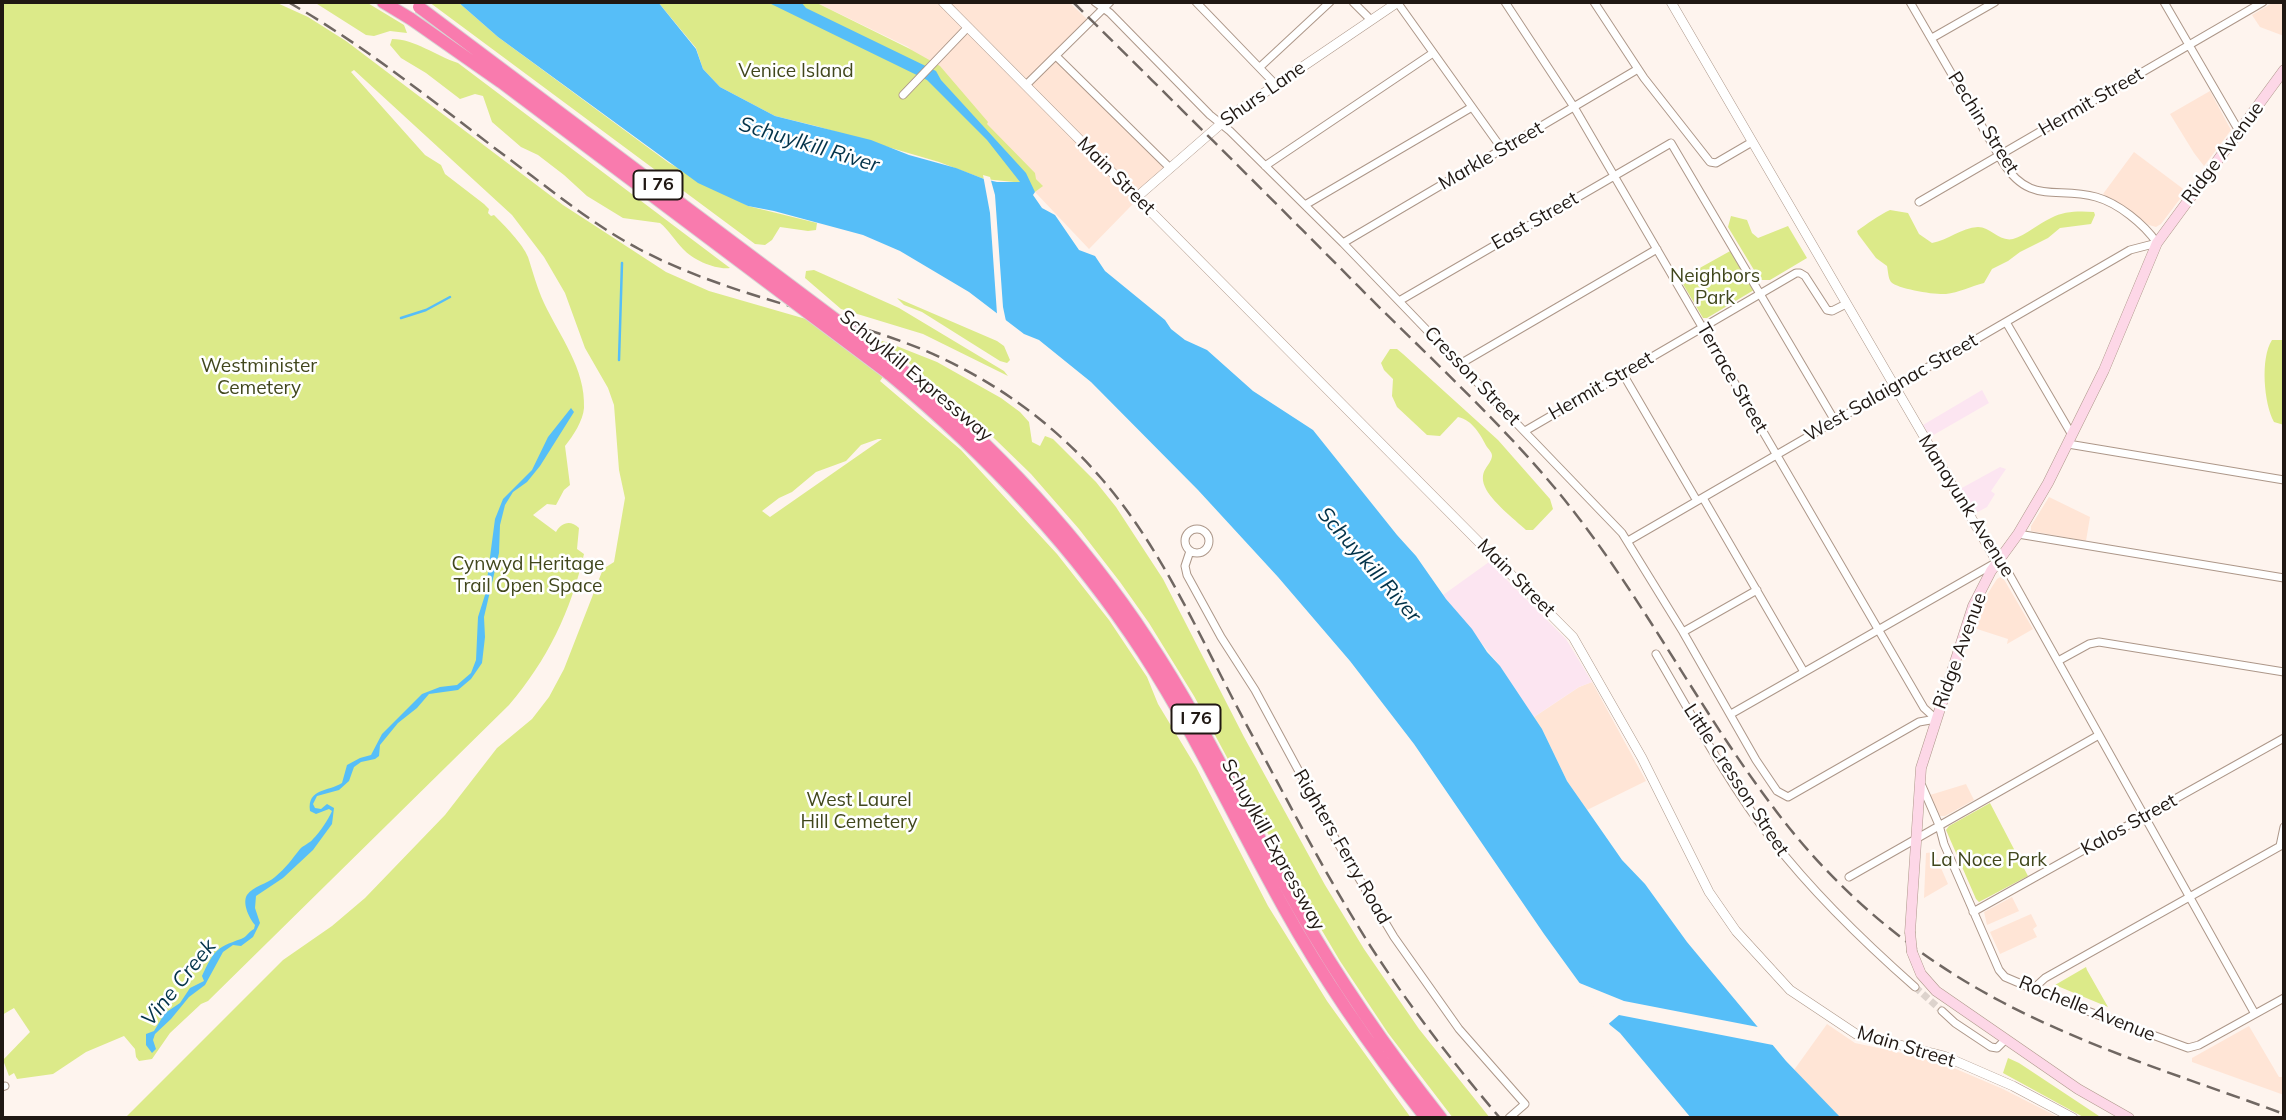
<!DOCTYPE html>
<html>
<head>
<meta charset="utf-8">
<style>
  body { margin:0 }
  #map { position:relative; width:2286px; height:1120px; overflow:hidden; background:#fef4ee; font-family:Mulish,sans-serif }
  canvas { display:block }
  .frame { position:absolute; inset:0; border:4px solid #201813; pointer-events:none }
</style>
</head>
<body>
<div id="map">
<canvas width="2286" height="1120"></canvas>
<div class="frame"></div>
</div>
<script>
const context = document.querySelector('canvas').getContext('2d');
context.lineJoin = 'round';
function paint(path, color) {
  context.fillStyle = color;
  context.fill(path, 'evenodd');
}
function strokePath(path, color, width, dash) {
  context.strokeStyle = color;
  context.lineWidth = width;
  context.lineCap = dash ? 'butt' : 'round';
  context.setLineDash(dash || []);
  context.stroke(path);
}
function drawText(font, color, halo, rows, align = 'center') {
  context.font = font + ' Mulish,sans-serif';
  context.lineWidth = 5;
  context.setLineDash([]);
  context.textBaseline = 'middle';
  context.strokeStyle = halo;
  context.fillStyle = color;
  for (const [text, x, y, turn = 0] of rows) {
    context.save();
    context.translate(x, y);
    context.rotate((+turn || 0) * Math.PI / 180);
    context.textAlign = isNaN(turn) ? turn : align;
    if (halo) context.strokeText(text, 0, 0);
    context.fillText(text, 0, 0);
    context.restore();
  }
}
const built = new Path2D(`
  M815,2H1069L1089,21L1056,54L1168,168L1089,249L1035,192L1042,186L1010,149L908,47Z
  M2274,2H2284V36L2260,27L2252,15Z
  M2210,91L2231,130L2204,166L2194,153L2170,114Z
  M2134,152L2186,191L2161,224L2156,227L2149,225L2103,194Z
  M2049,497L2090,517L2086,541L2031,531V526Z
  M2002,576L2033,629L2007,644L2008,639L1974,628L1983,601L1997,579Z
  M1592,682L1646,781L1587,810L1567,781L1542,729L1534,717L1579,687Z
  M1966,784L1974,800L1945,816H1940L1930,795Z
  M1934,852L1948,884L1924,898L1926,853Z
  M2012,897L2019,911L1987,925L1984,912Z
  M2031,914L2037,926L2033,929L2037,937L2000,954L1990,932Z
  M1827,1024L1855,1043L1935,1060L2003,1089L2060,1118H1841L1794,1070Z
  M2249,1026L2279,1077H2284V1095L2192,1062V1058Z`);
const industrial = new Path2D(`
  M1982,390L1989,403L1930,437L1923,425Z
  M2000,467L2006,469L1991,491L1995,494L1987,507L1974,514L1960,489Z
  M1489,562L1566,639L1592,682L1579,687L1534,717L1500,666L1443,595Z`);
const green = new Path2D(`
  M2,2H275L308,17L346,41L563,205L666,272L709,291L889,343L937,362L1001,398L1020,412L1029,422L1032,442L1040,446L1045,436L1053,439L1096,482L1116,507L1163,579L1244,737L1325,885L1364,949L1419,1029L1490,1118H1453L1388,1033L1340,961L1301,895L1194,696L1149,623L1120,582L1079,529L1031,474L960,405L899,355L880,381L961,450L1057,554L1109,620L1147,677L1158,704L1196,767L1268,906L1327,1001L1411,1118H125L283,960L332,926L365,898L445,815L497,748L532,719L549,697L564,669L603,569L614,562L625,498L619,470L614,405L608,388L585,348L565,293L544,257L512,215L354,70L351,72L425,155L441,165L445,174L484,204L489,209L488,213L491,216L494,215C504,225 523,244 528,257C533,272 537,288 544,303C559,335 586,369 584,408C583,421 573,436 565,446L570,485L564,490L556,505L547,504L533,515L556,532C561,523 570,519 579,528L577,549L584,554C571,611 547,661 509,705L208,1001L201,1004L170,1033L152,1059L139,1061L136,1057L135,1049L124,1036L86,1052L53,1074L17,1079L14,1073L9,1076L3,1060L30,1032L14,1008L2,1015ZM878,439H882L770,517L762,511L779,498L792,492L816,472L846,461L861,445Z
  M314,2H366L404,25L407,33L390,31L374,36L366,35Z
  M429,2H458L498,37L669,163L748,206L817,223L816,230L808,231L780,227L772,240L765,245L755,244Z
  M658,2H815L908,48L940,66L988,122L987,124L1035,173L1036,179L1043,186L1035,192L1024,183L984,179L939,162L816,126L775,116L720,87L703,69L696,48Z
  M392,39C415,39 436,56 458,63L730,268C716,270 693,260 683,249C675,241 669,230 660,223L623,218L587,196L564,175L538,155L521,147L492,122L483,96L475,94L460,99L426,73L401,58L390,45Z
  M1890,210L1908,213L1919,234L1932,243C1948,240 1961,228 1978,227C1991,227 1999,242 2013,239C2026,235 2038,224 2051,218C2064,211 2079,211 2094,212L2095,215L2091,224L2060,228L2048,238L2020,252L2008,261L1992,269L1984,283C1972,286 1958,293 1946,294C1935,295 1898,289 1891,282C1888,278 1888,270 1887,266L1876,258L1858,234L1857,231C1867,224 1879,215 1890,210Z
  M1731,216L1747,220L1752,233L1758,238L1788,226L1807,258L1770,280H1760L1728,227Z
  M1732,250L1754,290L1707,318H1703L1680,279Z
  M814,270L899,308L1004,371L1008,376L923,334L841,309L805,278L806,271Z
  M897,298L997,341L1004,346L1010,360L1007,363L1000,361L922,312L904,305Z
  M2272,340H2284V425L2274,422C2264,404 2260,358 2272,340Z
  M1390,349H1397L1403,354L1498,440L1550,499L1553,509L1533,530H1526C1514,519 1491,501 1485,487C1478,470 1491,466 1492,456C1492,452 1489,450 1487,447C1481,436 1473,420 1458,417L1440,436L1427,435L1397,407L1392,396L1393,379L1384,370L1381,363Z
  M1990,803L2028,876L1979,902L1976,899L1946,830L1949,826Z
  M2086,967L2087,970L2108,1007L2055,985Z
  M2008,1058L2019,1063L2102,1118H2085L2003,1073Z`);
const water = new Path2D(`
  M458,2H658L696,49L703,69L720,87L775,116L871,140L909,155L956,168L984,179L997,182H1020L987,140L927,80L767,2H801L806,8L936,71L941,80L1026,173L1035,192L1033,195L1042,208L1055,215L1079,250L1095,256L1105,271L1165,320L1171,329L1185,340L1207,350L1253,391L1313,430L1397,535L1416,556L1446,599L1472,629L1487,652L1500,666L1542,729L1567,781L1622,860L1645,884L1687,942L1786,1061L1841,1118H1691L1620,1033L1610,1025L1544,934L1414,744L1350,661L1278,577L1198,490L1091,382L1039,340L1024,334L969,292L900,251L863,235L774,211L748,206L698,183L498,37Z
  M571,408L574,412L540,466L527,482L513,492L505,505L500,525L499,553L484,617L485,637L482,663L471,679L458,690L429,694L417,708L398,723L380,745L379,756L375,759L361,762L354,767L349,781L339,790L317,796L313,804L315,808L321,809L327,804L334,808L332,824L313,850L283,878L256,896L255,908L260,923L253,937L241,946L233,945L223,952L205,985L189,997L171,1019L155,1034L153,1040L156,1049L152,1053L146,1045V1034L154,1031L165,1013L180,1003L190,988L204,981L202,976C214,951 215,948 241,939C247,937 249,931 254,929L255,925C249,918 242,903 247,895C253,886 267,884 275,877C286,868 292,859 300,849C304,845 310,843 313,839C320,832 328,820 332,811L329,809L316,814L310,811C307,788 328,792 342,783L347,765L360,758L371,755L382,734L422,694L440,687L457,685L471,673L476,660L478,617L485,595L495,519L503,499L532,470L548,437Z`);
const pier = new Path2D(`
  M983,175L990,177L995,195L1003,307L1007,326L998,318L997,314L990,213Z
  M1577,982L1624,1001L1763,1028L1778,1046L1619,1015L1606,1026Z`);
const stream = new Path2D(`
  M401,318L426,310L450,297
  M619,360L622,263`);
const minorTunnel = new Path2D(`
  M1915,987L1942,1011`);
const minor = new Path2D(`
  M1095,2L1110,13L1210,115L1230,131L1343,243L1622,533L1683,632L1756,760L1777,791L1788,797L1919,722L1936,719
  M1196,2L1276,85
  M1353,2L1371,20
  M1397,2L1502,149
  M1505,2L1574,107L1924,708L1936,719
  M1594,2L1644,78L1710,162L1716,163L1752,142
  M2164,2L2239,131
  M1932,38L1995,2
  M1056,56L1170,168
  M1260,67L1330,2
  M1026,85L1110,2
  M903,95L968,27
  M1265,166L1433,53
  M1919,202L2263,2
  M1305,205L1472,107
  M1343,243L1638,69
  M1399,301L1671,143L1835,421
  M2006,322L2072,435
  M1460,364L1657,249
  M1623,374L1697,501
  M1525,431L1796,273H1800L1805,276L1827,310L1832,311L1846,304
  M2068,444L2284,480
  M1703,498L1804,672
  M1185 541a12 12 0 1 1 24 0a12 12 0 1 1-24 0Z
  M2018,534L2284,578
  M1628,541L2130,250L2157,243C2144,224 2118,203 2096,197C2056,186 2030,206 2002,161L1910,2
  M1190,551L1185,566L1187,575L1221,637L1255,690L1336,840L1394,937L1459,1029L1525,1104L1509,1118
  M1683,632L1757,590
  M1656,654C1693,717 1728,783 1773,841C1815,895 1864,942 1915,987
  M2058,661L2089,644L2099,642L2284,672
  M1731,714L1997,562L2008,572L2255,1014
  M1922,786L1939,825L1944,844L1999,970L2005,977L2071,1005L2188,1048L2199,1045L2284,998
  M2280,846L2284,827
  M1849,877L2099,735
  M1973,912L2284,738
  M2033,989L2045,978L2284,844
  M1942,1011L1955,1023L1991,1047L1997,1048L2006,1039
  M2,1087L5,1086`);
const tertiary = new Path2D(`
  M943,2L1573,637L1642,758L1709,892L1736,931L1790,990L1856,1034L1944,1056L2013,1086L2073,1118
  M1671,2L1997,562
  M1137,197L1230,116L1398,2`);
const secondary = new Path2D(`
  M1910,932L1921,768L1973,606L1991,571L2018,534L2048,483L2104,370L2157,243L2284,70
  M1912,952L1921,974L1936,991L2078,1089L2129,1118`);
const motorway = new Path2D(`
  M383,2L411,19
  M895,364C993,444 1078,534 1148,640C1205,725 1247,820 1298,908C1340,982 1388,1051 1441,1118
  M888,373C987,455 1073,546 1143,653C1196,735 1237,824 1284,908C1325,982 1374,1052 1426,1118`);
const rail = new Path2D(`
  M288,2C373,50 453,118 532,176C566,202 601,229 639,249C722,293 817,310 906,343C981,371 1049,418 1101,478C1163,549 1201,640 1245,722C1286,797 1325,875 1371,947C1410,1007 1454,1064 1500,1118
  M1073,2C1171,99 1269,196 1366,294C1429,357 1496,418 1554,487C1637,586 1695,704 1773,807C1834,889 1912,955 2002,1002C2091,1049 2190,1079 2284,1114`);
const secondaryBridge = new Path2D(`
  M1910,932L1912,952`);
const motorwayBridge = new Path2D(`
  M419,7L895,364
  M411,19L501,82L888,373`);
const shields = [
  [658,185,49],
  [1196,719,49]
];
const shieldNames = [
  ["I 76",658,185],
  ["I 76",1196,719]
];
const parkNames = [
  ["Venice Island",796,71],
  ["Neighbors",1715,276],
  ["Park",1715,298],
  ["Westminister",259,366],
  ["Cemetery",259,388],
  ["Cynwyd Heritage",528,564],
  ["Trail Open Space",528,586],
  ["West Laurel",859,800],
  ["Hill Cemetery",859,822],
  ["La Noce Park",1989,860]
];
const streetNames = [
  ["Shurs Lane",1263,94,-35],
  ["Hermit Street",2091,102,-30],
  ["Pechin Street",1983,123,58],
  ["Ridge Avenue",2223,153,-53],
  ["Markle Street",1491,156,-30],
  ["Main Street",1116,176,45],
  ["East Street",1535,221,-30],
  ["Schuylkill Expressway",916,376,40],
  ["Cresson Street",1472,376,46],
  ["Terrace Street",1732,378,60],
  ["Hermit Street",1601,386,-30],
  ["West Salaignac Street",1891,388,-30],
  ["Manayunk Avenue",1966,506,58],
  ["Main Street",1516,578,45],
  ["Ridge Avenue",1960,651,-70],
  ["Little Cresson Street",1736,780,57],
  ["Kalos Street",2129,825,-29],
  ["Schuylkill Expressway",1273,845,61],
  ["Righters Ferry Road",1342,847,60],
  ["Rochelle Avenue",2087,1009,22],
  ["Main Street",1906,1047,17]
];
const waterNames = [
  ["Schuylkill River",809,145,17],
  ["Schuylkill River",1369,565,49],
  ["Vine Creek",179,983,-51]
];
paint(built, '#ffe5d6');
paint(industrial, '#fce5f1');
paint(green, '#dcea89');
paint(water, '#56bef8');
paint(pier, '#fef4ee');
strokePath(stream, '#56bef8', 2.5);
strokePath(minorTunnel, '#ddd3cd', 7, [7, 3.5]);
strokePath(minor, '#ad9789', 9);
strokePath(tertiary, '#ad9789', 10);
strokePath(secondary, '#ad9789', 11);
strokePath(motorway, '#d7d5d5', 14);
strokePath(minor, '#fff', 7);
strokePath(tertiary, '#fff', 9);
strokePath(secondary, '#fdd7e7', 10);
strokePath(motorway, '#f97bae', 12);
strokePath(rail, '#706762', 2.5, [14, 7]);
strokePath(secondaryBridge, '#ad9789', 11, []);
strokePath(motorwayBridge, '#d7d5d5', 14, []);
strokePath(secondaryBridge, '#fdd7e7', 10);
strokePath(motorwayBridge, '#f97bae', 12);
for (const [x, y, w] of shields) {
  const box = new Path2D();
  box.roundRect(x - w / 2, y - 14.5, w, 29, 5);
  context.fillStyle = '#fff';
  context.fill(box);
  strokePath(box, '#201813', 2);
}
drawText('bold 18px', '#201813', null, shieldNames);
drawText('19px', '#41471d', '#fff', parkNames);
drawText('19px', '#201813', '#fff', streetNames);
drawText('italic 21px', '#03334a', '#fff', waterNames);
</script>
</body>
</html>
